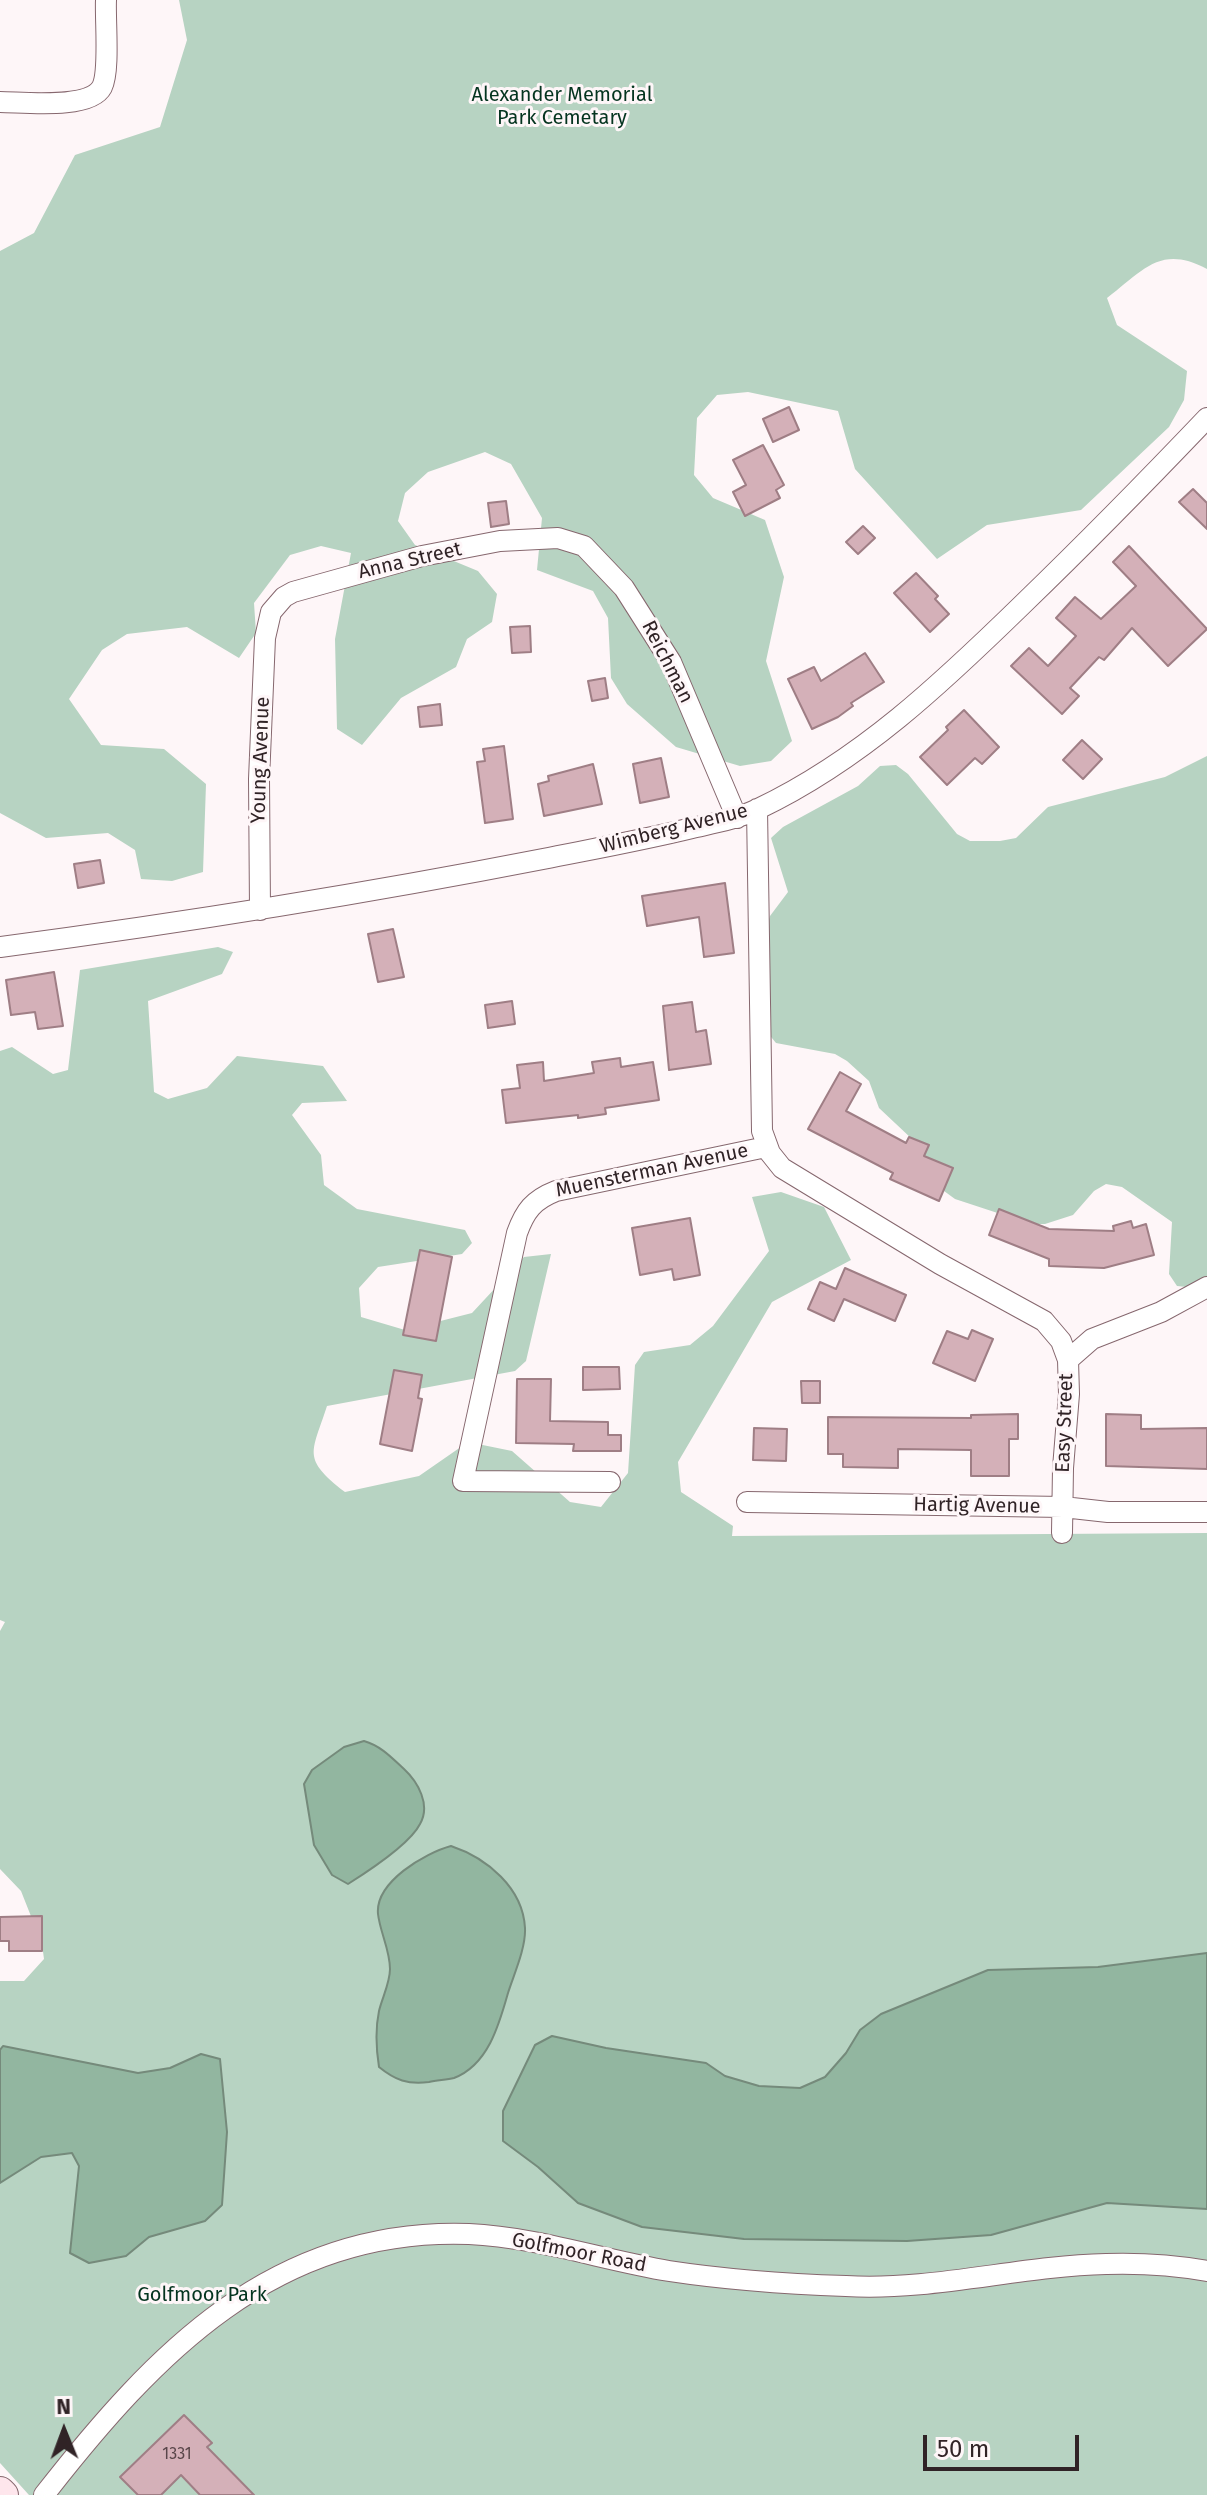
<!DOCTYPE html>
<html>
<head>
<meta charset="utf-8">
<style>
  body { margin:0 }
  #map { position:relative; width:1207px; height:2495px; overflow:hidden; background:#fef6f8; font-family:"Fira Sans",sans-serif }
  canvas { display:block }
  .north { position:absolute; left:24px; top:2391px; width:80px; height:80px; -webkit-text-stroke:6px #fef6f8; paint-order:stroke; rotate:359deg; font-size:22px; font-weight:700; line-height:32px; text-align:center; color:#302326 }
  .north::after { content:''; display:block; margin:auto; width:28px; height:36px; background:#302326; clip-path:polygon(50% 0,100% 100%,50% 72%,0 100%) }
  .scale { position:absolute; left:923px; top:2435px; width:156px; height:36px; box-sizing:border-box; border:4px solid #302326; border-top:0; padding-left:10px; font-size:24px; line-height:28px; white-space:nowrap; color:#302326; -webkit-text-stroke:6px #fef6f8; paint-order:stroke }
</style>
</head>
<body>
<div id="map">
<canvas width="1207" height="2495"></canvas>
<div class="north">N</div>
<div class="scale">50 m</div>
</div>
<script>
const context = document.querySelector('canvas').getContext('2d');
context.lineJoin = 'round';
function paint(path, color) {
  context.fillStyle = color;
  context.fill(path, 'evenodd');
}
function strokePath(path, color, width, dash) {
  context.strokeStyle = color;
  context.lineWidth = width;
  context.lineCap = dash ? 'butt' : 'round';
  context.setLineDash(dash || []);
  context.stroke(path);
}
function drawText(font, color, halo, rows, align = 'center') {
  context.font = font + ' "Fira Sans",sans-serif';
  context.lineWidth = 6;
  context.setLineDash([]);
  context.textBaseline = 'middle';
  context.strokeStyle = halo;
  context.fillStyle = color;
  for (const [text, x, y, turn = 0] of rows) {
    context.save();
    context.translate(x, y);
    context.rotate((+turn || 0) * Math.PI / 180);
    context.textAlign = isNaN(turn) ? turn : align;
    if (halo) context.strokeText(text, 0, 0);
    context.fillText(text, 0, 0);
    context.restore();
  }
}
const green = new Path2D(`
  M179,0H1207V269C1160,244 1143,271 1107,298L1117,325L1187,371L1184,400L1169,427L1081,510L987,525L937,559L855,469L838,411L748,392L717,395L697,418L694,475L713,498L765,520L784,577L766,661L792,741L771,761L740,766L676,747L627,704L611,678L608,618L593,591L537,570L542,518L511,464L485,452L428,472L405,493L398,521L415,545L478,571L497,594L492,622L467,639L456,667L401,698L362,745L337,729L335,639L351,553L321,546L290,555L254,603L256,633L239,658L187,627L127,634L102,650L69,699L101,745L164,749L206,784L203,872L172,881L141,879L135,850L108,833L46,838L0,813V251L34,233L75,155L160,127L187,40Z
  M1207,756V1289L1177,1286L1169,1274L1172,1222L1122,1187L1106,1184L1094,1191L1073,1215L1045,1224H1031L955,1199L944,1191L912,1139L879,1108L869,1081L847,1061L835,1054L776,1043L767,1032L762,947L770,916L788,892L771,838L783,827L858,786L880,766L896,765L908,774L957,834L970,841H1000L1016,838L1048,807L1165,777Z
  M218,947L233,952L222,974L148,1001L154,1092L168,1099L207,1088L237,1056L323,1066L347,1101L302,1103L292,1115L321,1155L324,1185L357,1209L465,1230L472,1243L462,1254L378,1267L359,1288L361,1317L405,1330L472,1313L524,1257L551,1254L526,1361L515,1371L327,1406C312,1453 301,1458 345,1492L419,1476L468,1442L512,1451L570,1502L601,1507L628,1473L635,1365L644,1352L690,1345L713,1326L769,1251L752,1197L781,1192L824,1207L851,1260L772,1302L678,1462L681,1492L733,1526L732,1536L1207,1533V2495H29L0,2463V1981H24L44,1959L42,1944L21,1891L0,1869V1631L5,1622L0,1620V1051L12,1047L53,1074L68,1070L80,970Z`);
const water = new Path2D(`
  M364,1741C381,1746 391,1757 404,1769C418,1782 431,1805 420,1824C410,1844 367,1872 348,1884L332,1875L314,1845L304,1784L312,1770L344,1747Z
  M451,1846C487,1858 523,1888 525,1928C526,1948 514,1974 508,1993C499,2025 488,2065 454,2078C446,2080 437,2080 429,2082C408,2085 395,2080 379,2067C376,2048 375,2030 379,2011C382,1998 390,1983 390,1969C390,1950 380,1932 378,1914C375,1882 425,1853 451,1846Z
  M1207,1953V2209L1107,2203L991,2235L907,2241L744,2239L642,2227L578,2203L538,2167L503,2141V2111L535,2045L552,2036L606,2048L706,2063L725,2076L759,2086L800,2088L825,2077L846,2053L860,2030L881,2014L988,1970L1098,1967Z
  M3,2046L138,2073L170,2068L201,2054L220,2059L227,2132L222,2205L205,2221L149,2237L126,2256L89,2263L70,2253L79,2166L72,2153L41,2157L0,2183V2050Z`);
const building = new Path2D(`
  M789,407L799,430L773,442L763,419Z
  M763,445L784,485L776,490L780,498L745,516L733,492L746,485L733,460Z
  M1193,489L1207,503V529L1179,502Z
  M506,501L509,524L491,527L488,503Z
  M863,526L875,538L858,554L846,542Z
  M1129,546L1207,629L1168,666L1132,628L1104,660L1099,657L1070,688L1079,696L1062,714L1011,666L1029,648L1048,666L1076,636L1056,618L1075,597L1101,619L1136,586L1113,562Z
  M916,573L938,596L935,599L949,614L930,632L894,593Z
  M530,626L531,652L512,653L510,627Z
  M865,653L884,682L851,703L853,706L838,717L812,729L788,679L814,667L821,681Z
  M605,678L608,698L592,701L588,681Z
  M440,704L442,725L420,727L418,707Z
  M964,710L999,747L982,764L975,758L947,785L920,757L948,730L946,727Z
  M1082,740L1102,759L1083,779L1063,760Z
  M504,746L513,819L485,823L477,762L485,761L483,749Z
  M661,758L669,797L640,803L633,764Z
  M593,764L602,804L544,816L538,784L549,781L548,776Z
  M100,860L104,883L78,888L74,864Z
  M725,883L734,953L704,957L699,917L647,926L642,896Z
  M393,929L404,977L378,982L368,934Z
  M54,972L63,1026L38,1029L35,1012L11,1015L6,980Z
  M512,1001L515,1024L488,1028L485,1005Z
  M692,1002L696,1032L706,1030L711,1064L669,1070L663,1006Z
  M620,1058L621,1067L653,1062L659,1100L605,1108L606,1114L578,1118V1115L506,1123L502,1090L520,1088L517,1065L543,1062L544,1081L594,1073L592,1062Z
  M840,1072L861,1084L846,1111L906,1143L909,1137L929,1145L924,1156L953,1168L939,1201L890,1179L893,1173L808,1129Z
  M999,1209L1049,1229L1114,1231L1113,1226L1131,1221L1133,1228L1146,1224L1154,1255L1104,1268L1049,1266V1259L989,1235Z
  M690,1218L700,1275L674,1280L672,1269L640,1275L632,1228Z
  M420,1250L452,1257L436,1341L403,1335Z
  M845,1268L906,1295L895,1321L844,1299L834,1321L808,1309L820,1282L836,1289Z
  M972,1330L993,1339L975,1381L933,1363L947,1331L968,1339Z
  M583,1367H619L620,1389L583,1390Z
  M394,1370L422,1375L418,1398L422,1399L412,1451L380,1444Z
  M517,1379H551L550,1421L608,1422V1435H621V1451H573L574,1444L516,1443Z
  M801,1381H820V1403H802Z
  M1018,1414V1439H1009V1476H971V1450L898,1449V1468L843,1467V1454H828V1417L971,1418V1415Z
  M1106,1414L1141,1415V1429L1207,1428V1469L1106,1466Z
  M754,1428L787,1429L786,1461L753,1460Z
  M42,1916V1951H9V1941H0V1917Z
  M184,2415L212,2443L207,2447L254,2495H200L181,2475L161,2495H138L120,2477Z`);
const street = new Path2D(`
  M0,102C23,102 90,110 102,87C110,71 105,20 106,0
  M757,809L762,1131L770,1153L782,1168L940,1264L1044,1321L1061,1341L1068,1360L1069,1394L1063,1468L1062,1533
  M260,910L259,779L265,638L271,612L284,597L293,592L422,556L500,541L558,538L584,546L624,588L671,662L737,818
  M0,947C182,923 363,894 543,859C593,849 643,840 692,828C714,823 737,819 758,809C861,760 942,683 1023,604C1086,543 1147,481 1207,418
  M1068,1360L1092,1339L1161,1312L1207,1287
  M610,1482L463,1481L517,1233C525,1211 533,1200 556,1191L766,1147
  M747,1502L1063,1507L1108,1512H1207
  M44,2495C154,2354 274,2227 469,2234C536,2237 603,2260 669,2271C728,2280 787,2284 846,2286C933,2291 1019,2266 1106,2264C1139,2263 1174,2265 1207,2271`);
const secondary = new Path2D(`
  M0,2492L3,2495`);
const numberNames = [
  ["1331",177,2455]
];
const parkNames = [
  ["Alexander Memorial",562,95],
  ["Park Cemetary",562,118],
  ["Golfmoor Park",202,2295]
];
const streetNames = [
  ["Anna Street",410,561,-13],
  ["Reichman",667,662,63],
  ["Young Avenue",261,760,-88],
  ["Wimberg Avenue",674,829,-14],
  ["Muensterman Avenue",652,1171,-12],
  ["Easy Street",1065,1423,-88],
  ["Hartig Avenue",977,1506,1],
  ["Golfmoor Road",579,2253,11]
];
paint(green, '#b7d3c2');
paint(water, '#92b6a0');
strokePath(water, '#758a7b', 2);
paint(building, '#d4b0b8');
strokePath(building, '#9f7e85', 2);
strokePath(street, '#86676e', 22);
strokePath(secondary, '#86676e', 32);
strokePath(street, '#fff', 20);
strokePath(secondary, '#fee6ec', 30);
drawText('16px', '#59464a', null, numberNames);
drawText('20px', '#04341f', '#fef6f8', parkNames);
drawText('20px', '#302326', '#fef6f8', streetNames);
</script>
</body>
</html>
